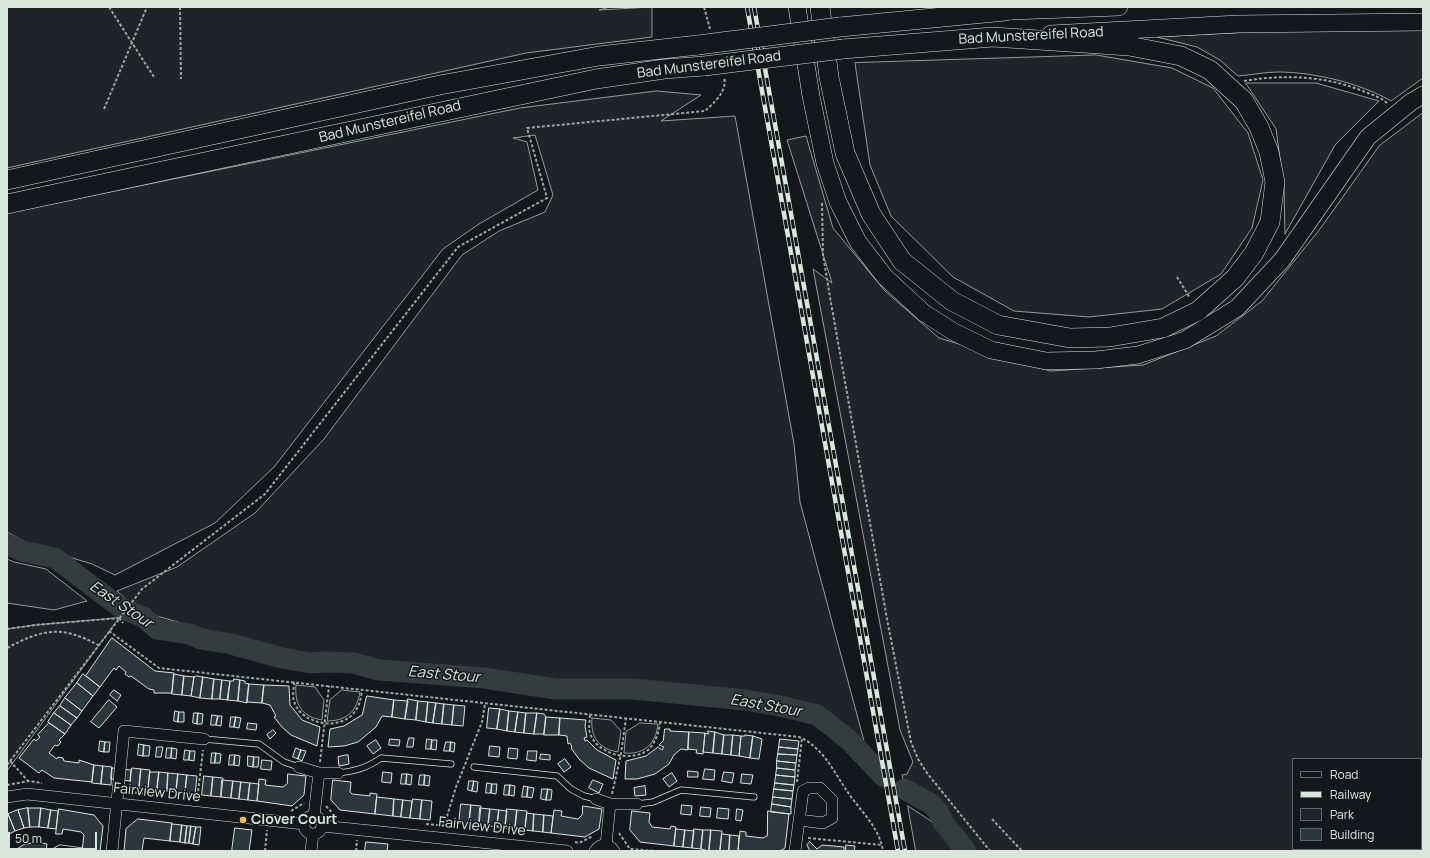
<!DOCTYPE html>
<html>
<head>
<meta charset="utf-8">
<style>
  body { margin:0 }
  #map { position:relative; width:1430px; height:858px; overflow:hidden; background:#14181c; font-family:Manrope,sans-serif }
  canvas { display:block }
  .frame { position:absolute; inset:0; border:8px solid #d8e6dc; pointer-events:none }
  .legend { position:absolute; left:1292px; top:758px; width:130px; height:92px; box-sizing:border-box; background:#14181c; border:1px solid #626a69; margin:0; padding:5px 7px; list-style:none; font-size:12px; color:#d8e6dc }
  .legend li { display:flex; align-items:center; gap:8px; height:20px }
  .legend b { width:20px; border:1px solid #626a69 }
  .scale { position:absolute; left:8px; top:832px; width:89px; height:18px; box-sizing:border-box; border:2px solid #d8e6dc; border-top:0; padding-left:5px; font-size:12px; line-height:14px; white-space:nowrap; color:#d8e6dc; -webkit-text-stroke:3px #14181c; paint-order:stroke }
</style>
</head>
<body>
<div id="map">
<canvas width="1430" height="858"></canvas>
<div class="frame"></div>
<ul class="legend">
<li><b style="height:5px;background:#14181c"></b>Road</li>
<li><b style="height:5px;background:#d8e6dc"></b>Railway</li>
<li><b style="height:11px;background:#202428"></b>Park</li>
<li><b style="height:11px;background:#2c363c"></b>Building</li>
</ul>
<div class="scale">50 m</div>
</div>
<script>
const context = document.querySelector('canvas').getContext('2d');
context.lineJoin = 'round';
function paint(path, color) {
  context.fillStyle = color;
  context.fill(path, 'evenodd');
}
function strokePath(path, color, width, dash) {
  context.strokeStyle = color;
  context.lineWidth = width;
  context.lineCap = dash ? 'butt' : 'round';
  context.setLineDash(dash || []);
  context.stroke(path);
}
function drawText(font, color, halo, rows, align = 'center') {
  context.font = font + ' Manrope,sans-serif';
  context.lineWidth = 3;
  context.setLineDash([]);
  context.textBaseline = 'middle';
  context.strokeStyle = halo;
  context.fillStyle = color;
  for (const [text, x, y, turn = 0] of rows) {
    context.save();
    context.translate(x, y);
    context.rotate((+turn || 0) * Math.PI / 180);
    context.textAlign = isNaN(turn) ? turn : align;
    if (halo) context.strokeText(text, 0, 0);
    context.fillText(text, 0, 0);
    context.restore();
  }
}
const green = new Path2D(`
  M7,7H610L599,10L652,7V37L526,53L7,168Z
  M1309,29L1423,30V78L1391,101C1360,83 1313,72 1278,72C1265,72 1251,75 1238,76L1220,60L1197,47L1157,37Z
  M1096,55L1172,68L1213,88L1248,133L1263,180L1252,228L1221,274L1162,309L1089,317L1014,311L953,277L891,216L870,165L855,63Z
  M1246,83H1316L1379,101L1335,145L1285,234L1284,188L1276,129Z
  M657,91L701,95L661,121L735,116L794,444L800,502L864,741L796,700L585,680L553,683L481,670L309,655L273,649L139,611L117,591L177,567L255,513L324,439L462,255L499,231L545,212L553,195L535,135L513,138L527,142L538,190L479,224L443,249L274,467L215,523L115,575L92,564L33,546L7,532V213L520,108Z
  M1423,113V851H972L950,823L943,809L904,782L902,775L907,774L913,762L900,730L813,269L832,283L787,140L806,136L833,228L885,291L939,338L1050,371L1143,365L1216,336L1262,301L1320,229L1379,146ZM1293,759H1421V849H1293Z
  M7,559L14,562L46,569L87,601L54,610L7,603Z
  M119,618L7,771V629L35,625Z
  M296,685L315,687L324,700L322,720C302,717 294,704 296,685Z
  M342,690L360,692C357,711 347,721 327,721L330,700Z
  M592,718L611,720L621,731L618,752C599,749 590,737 592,718Z
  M640,723L658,724C656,744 644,755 624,753L626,732Z
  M908,806L931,821L956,851H916Z`);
const river = new Path2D(`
  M7,544L22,551L55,558L121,608L143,617L157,629L189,634L201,639L231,644L282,658L310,663L325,662L353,663L379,670L484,678L556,689H633L746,700L780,706L817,715L849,740L884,777
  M904,789L930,803L938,811L943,822L966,851`);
const building = new Path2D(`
  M112,638L155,671L174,673L172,693H154V690L149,689L131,676L129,677L125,674L126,672L119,666L116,670L114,668L100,687L86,676Z
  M83,674L100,687L93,696L77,683Z
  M174,674L184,676L182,695L172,694Z
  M184,676L194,677L191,696L182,695Z
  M197,676L203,677L200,698L191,696L194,677Z
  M203,677L214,679L212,699L200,698Z
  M214,679L222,680L220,699H212Z
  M234,679L240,680L238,701L227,700L230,681H233Z
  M222,680L230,681L228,700L220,699Z
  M240,680L245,681V683L249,684L247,703L238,701Z
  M77,683L93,696L82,711L65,698Z
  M249,684L264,685L262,703L247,702Z
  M264,685L289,686L290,705L302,720L320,727L317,746L291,735L282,727L274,717L276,716L270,705L262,703Z
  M114,690L121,695L117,701L110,695Z
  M367,696L394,700L392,717L382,716L376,727L358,742L344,746L328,747L330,729L344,726L362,715Z
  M65,698L82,711L77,718L60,706Z
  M408,699L418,701L416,720L405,719Z
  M109,700L117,707L99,728L91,722Z
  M394,700L408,701L405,719L392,717Z
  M418,701L428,702L426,722L416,720Z
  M428,702L436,703L433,723L426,722Z
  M436,703L444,704L442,724L433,723Z
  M444,704L454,705L452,725L442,724Z
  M454,705L465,706L463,726L452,725Z
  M60,706L77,718L71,725L54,713Z
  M489,708L500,709L497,729L487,728Z
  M500,709L509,711L507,731L497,729Z
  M175,711L179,712L178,722L174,721Z
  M509,711L518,712L515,732L507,731Z
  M179,712H184V722H178Z
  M518,712L526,713L524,733L515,732Z
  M54,713L71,725L65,734L48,722Z
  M194,713H198L197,724L193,723Z
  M198,713L203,714L202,724H197Z
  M526,713H537L534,734L524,733Z
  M537,713L544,714L546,717L544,734H534Z
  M212,715L218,716L216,725H211Z
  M218,716H222L221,726L216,725Z
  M231,717H236L234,727H230Z
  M236,717L241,718L239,728L234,727Z
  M546,717L560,718L559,735H544Z
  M560,718L586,720L585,726L587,737L584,738L585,741L587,740L597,750L616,760L613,779L589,768L579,759L571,748L572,747L570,743L568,744L567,736L559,735Z
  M49,723L65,734L59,740L61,742L58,746L55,745L49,753L57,759L58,757L63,758L64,761L79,763V760L94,765L92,782L54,778L42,770L39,773L19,758L34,739L36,741L40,737L38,735Z
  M248,723L257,724L256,730L247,729Z
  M665,729H670V731L689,732L688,750L681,749L674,755L669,764L655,774L637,779H625L626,761L646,756L658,747L662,750L664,747L659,745L663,741Z
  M273,730L276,733L270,739L267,735Z
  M708,731L715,732L713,753L703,752L705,733L708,734Z
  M689,732L705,733L703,754L696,753L697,750L688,749Z
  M715,732L724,735L722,754L713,753Z
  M724,735H733L731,755L722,754Z
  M733,735L741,736L739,756L731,755Z
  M745,735L753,736L750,758L739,756L741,736H745Z
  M753,736L762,739L759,759L750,758Z
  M409,738H414L413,747H407Z
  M390,739L400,740L399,746L389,745Z
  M427,739L432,740L431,749H426Z
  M780,739L799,741L798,749L779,747Z
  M376,740L381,748L373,754L367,746Z
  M432,740H437L436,750L431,749Z
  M100,741L105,742L104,752L99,751Z
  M105,742H110L109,752H104Z
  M446,742H451L450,751H444Z
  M451,742L455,743L454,752L450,751Z
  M139,744L144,745L143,756L138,755Z
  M144,745L150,746L149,756H143Z
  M490,746L500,747L499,757L489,756Z
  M157,747H163L161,757H156Z
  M779,747L798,749L797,755L778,754Z
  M167,748H172L171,758H166Z
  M172,748L177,749L176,759L171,758Z
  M296,748L301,750L298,759L293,757Z
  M509,748L518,749L517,759L508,758Z
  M185,750L190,751L189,760H184Z
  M301,750L306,751L302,761L298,759Z
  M190,751H195L194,761L189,760Z
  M528,751H537L536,761L527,760Z
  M212,753H216L215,763H211Z
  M216,753L221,754L220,763H215Z
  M541,754L550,755V760L540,759Z
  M778,754L797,755L796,763L777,761Z
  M230,755H235L234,765H229Z
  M235,755L240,756L239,766L234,765Z
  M348,755L349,764L339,766L338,757Z
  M248,756L254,757L253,767L248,766Z
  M254,757H259L258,767H253Z
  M565,759L571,767L564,772L558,764Z
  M262,760L272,761L271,770L261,769Z
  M777,761L796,763L795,770L777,768Z
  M94,765L103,766L101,784L92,783Z
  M103,766L112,767L111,785L101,784Z
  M112,768L131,770L130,781L111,779Z
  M132,768L141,769L139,788L130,787Z
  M777,768L795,770V777L776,775Z
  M141,769L150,770L148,789L139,788Z
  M705,769L715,770L714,780L703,779Z
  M688,771L698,772V777H688Z
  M150,772H159L157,790L148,789Z
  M159,772L168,773L167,791L157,790Z
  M383,772L392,773L391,783L382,782Z
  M724,772L734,773L732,783L722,781Z
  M168,773L178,774L176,792L167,791Z
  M672,773L677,781L669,787L663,779Z
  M178,774L187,775L185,793L176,792Z
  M288,774L306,776L304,795L292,806L257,801L259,779L266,780L265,785L283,787L287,784Z
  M402,774H407L406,784H401Z
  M407,774L412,775L411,785L406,784Z
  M742,774L753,775L751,784L741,783Z
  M187,775L197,776L195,794L185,793Z
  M420,775H425L424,785H419Z
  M425,775L430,776L429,786L424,785Z
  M776,775L795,777L794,785L775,783Z
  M204,776L213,777L211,796L202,795Z
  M213,777L223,778L221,797L211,796Z
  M222,780L233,781L231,798L221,797Z
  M333,780L351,782L350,792L352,794L370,796V793L377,794L375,814L340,810L331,800Z
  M593,780L603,784L599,793L589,788Z
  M233,781L241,782L239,799L231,798Z
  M469,781H474L472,791L468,790Z
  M474,781L478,782L477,792L472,791Z
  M241,782L250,783L248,800L239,799Z
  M250,783L259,784L257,801L248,800Z
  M487,783L492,784L491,793H486Z
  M775,783L794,785L793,791L774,789Z
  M492,784H497L496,794L491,793Z
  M505,785H510L509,795H504Z
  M510,785L515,786L514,796L509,795Z
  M524,786L528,787L527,797H522Z
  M645,786L646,795L635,796L634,788Z
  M528,787L534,788L532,798L527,797Z
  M542,789H548L546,800L541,799Z
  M548,789L552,790L551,800H546Z
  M774,789L793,791L792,799L773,797Z
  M377,797L394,799L393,816L375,814Z
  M773,797L792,799L791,807L772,804Z
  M394,799L403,800L401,817L393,816Z
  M413,799L422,800L420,819L410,818Z
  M403,800L412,801L410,818L401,817Z
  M422,800L432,801L430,820L420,819Z
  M461,804L471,805L469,824L459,823Z
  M772,804L791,807V814L771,812Z
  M471,805L481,806L479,825L469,824Z
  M682,805L692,806L691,815L681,814Z
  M583,806L602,809L599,829L585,837L551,833L554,810L562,811L561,816L578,819L582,815Z
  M701,807L711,808L710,817L700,816Z
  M28,808L30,827L24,828L18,810Z
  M28,808H41L39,827H30Z
  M41,808L51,810L48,828L39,827Z
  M480,808L490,809L488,826L479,825Z
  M718,808L729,809L728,819L717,818Z
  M59,809L94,815L103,826L100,851H82L84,835L81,832L63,829L62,834H56Z
  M490,809L499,810L497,827L488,826Z
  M507,809L517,810L515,829L505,828Z
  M737,809L743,810L741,821L736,820Z
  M18,810L24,828L15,831L8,814Z
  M51,810L58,811L56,829L48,828Z
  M499,810L507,811L505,828L497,827Z
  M517,810L527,811L525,830L515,829Z
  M632,811L650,813L649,822L652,827L670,829L671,826L676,827L674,846L640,842L630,830Z
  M768,811L789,814L785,848L780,851H738L740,831L746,832V836L763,838L767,836Z
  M527,813L534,814L533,831L525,830Z
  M8,814L15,831L9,834L7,830Z
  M534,814L544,815L543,832L533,831Z
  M544,815L553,816L551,833L543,832Z
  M138,819L172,823L170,841L144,838L142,851H124L126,829Z
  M172,824L182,825L180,842L170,841Z
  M182,825L187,826L185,843L180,842Z
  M187,826H191L189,843H185Z
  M191,826L196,827L193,844L189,843Z
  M196,827H201L199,845L193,844Z
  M235,828L252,830L249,851H232Z
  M676,829L685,830L683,847L674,846Z
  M694,829L703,830L701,849L692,848Z
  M685,830L694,831L692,848L683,847Z
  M703,830H711L709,851L701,849Z
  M711,830L722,831L720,851H709Z
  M722,834L730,835L729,851H720Z
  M730,835L739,836L738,851H729Z
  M37,842L47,844L46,851H14L23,845Z
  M366,842L388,844L387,851H365Z
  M810,842L817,849L822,845L844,847V851H810L807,845Z
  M846,845L855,846L854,851H846Z`);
const path = new Path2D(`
  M109,7L154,77
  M180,7L181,79
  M704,7L710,29
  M1244,81C1285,74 1325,76 1363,91C1372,95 1381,97 1388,104
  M104,109L147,7
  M822,203L823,255L830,297L887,619L911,742L918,759L927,773L990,851
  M1177,277L1190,298
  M119,618L123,623
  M7,629L35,625L119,618
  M109,631L159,668L799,737C807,740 813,745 819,751C830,762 838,778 847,791C860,811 879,826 883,851
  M7,648C43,629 61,625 98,645
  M294,682C294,688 292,695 294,701C300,723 336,731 352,715C359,708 361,699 362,690
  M590,715C590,721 588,727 590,733C596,754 631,763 648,750C656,742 659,732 660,722
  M10,761L28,781
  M320,762L329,686
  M7,765L142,589L265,494L458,247L547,198L527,128L705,111C713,104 728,91 724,77
  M797,782L802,738
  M7,785L29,781L42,783
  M130,792L155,795
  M612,794L621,754L626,718
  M197,801L203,750
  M326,806L335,816
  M291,811L304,803
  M992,819L1022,851
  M426,824L458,827
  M444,826L456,787L482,722L485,704
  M619,833L630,849L656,851
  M808,838L882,845
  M1421,840L1423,839
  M575,842L579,843L593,836
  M265,851L267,830
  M356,851L357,840
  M1391,851L1397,849`);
const lane = new Path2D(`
  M204,739L259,744L284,762L299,767
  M474,767L557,776L571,789L584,796L596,799
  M338,773C355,771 367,768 381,758L451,764
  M637,804L653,802L681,790L754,797
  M55,851L60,848L82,851`);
const street = new Path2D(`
  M299,767L319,773H338
  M7,797L27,794L304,824
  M596,799L610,804H637
  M304 825a9 9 0 1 1 18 0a9 9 0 1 1-18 0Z
  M314,816L319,773
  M322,826L567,851
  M606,845L610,804
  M112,851L124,731L204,739
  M311,851L313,834
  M595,851C600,843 609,843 614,851
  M795,851L803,791L809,788H820L832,800V818L823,823L799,820`);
const primary = new Path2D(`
  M797,7L811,96L825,163L838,202L858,242L885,277L924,313L954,332L991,350L1046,361L1096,360L1138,355L1185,340L1237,308L1282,260L1368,137L1411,102L1423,95
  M1011,11L1119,7
  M1051,34L1238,24L1423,22`);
const highway = new Path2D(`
  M820,7L829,77L845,153L871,214L902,261L952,301L998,325L1070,338L1110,337L1163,328L1198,311L1235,278L1254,253L1270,222L1275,182L1269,152L1259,127L1244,101L1210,70L1181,56L1129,46L993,37L843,49
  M840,27L1005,11L1025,7
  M7,180L440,85L599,56L698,45
  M7,204L596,79L664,69L704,66`);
const rail = new Path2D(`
  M747,7L898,851
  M754,7L905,851`);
const highwayBridge = new Path2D(`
  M698,45L840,27
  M704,66L843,49`);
const markers = [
  [243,820,4,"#ffb74d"]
];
const streetNames = [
  ["Bad Munstereifel Road",1031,36,-3],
  ["Bad Munstereifel Road",709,65,-7],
  ["Bad Munstereifel Road",390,122,-13],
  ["Fairview Drive",157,793,6],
  ["Fairview Drive",482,827,6]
];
const poiNames = [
  ["Clover Court",251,820]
];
const waterNames = [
  ["East Stour",121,605,34],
  ["East Stour",444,675,5],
  ["East Stour",766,706,10]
];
paint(green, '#202428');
strokePath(green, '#939e99', 1);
strokePath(river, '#363b3e', 21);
paint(building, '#2c363c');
strokePath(building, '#d8e6dc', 1);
strokePath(lane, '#d8e6dc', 7);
strokePath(street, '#d8e6dc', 12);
strokePath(primary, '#d8e6dc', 18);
strokePath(highway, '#d8e6dc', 20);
strokePath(path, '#9da8a2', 2, [3, 2]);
strokePath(lane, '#14181c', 5.5);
strokePath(street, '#14181c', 11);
strokePath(primary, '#14181c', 17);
strokePath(highway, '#14181c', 19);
strokePath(rail, '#d8e6dc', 4.5);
strokePath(rail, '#14181c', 3, [9]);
strokePath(highwayBridge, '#d8e6dc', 20, []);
strokePath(highwayBridge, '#14181c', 19);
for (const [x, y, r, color] of markers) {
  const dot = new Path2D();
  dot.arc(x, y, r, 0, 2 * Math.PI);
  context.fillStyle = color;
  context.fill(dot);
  strokePath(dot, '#14181c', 1.5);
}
drawText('14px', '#d8e6dc', '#14181c', streetNames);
drawText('bold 14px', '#d8e6dc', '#14181c', poiNames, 'left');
drawText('italic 15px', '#d8e6dc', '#14181c', waterNames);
</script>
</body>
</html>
